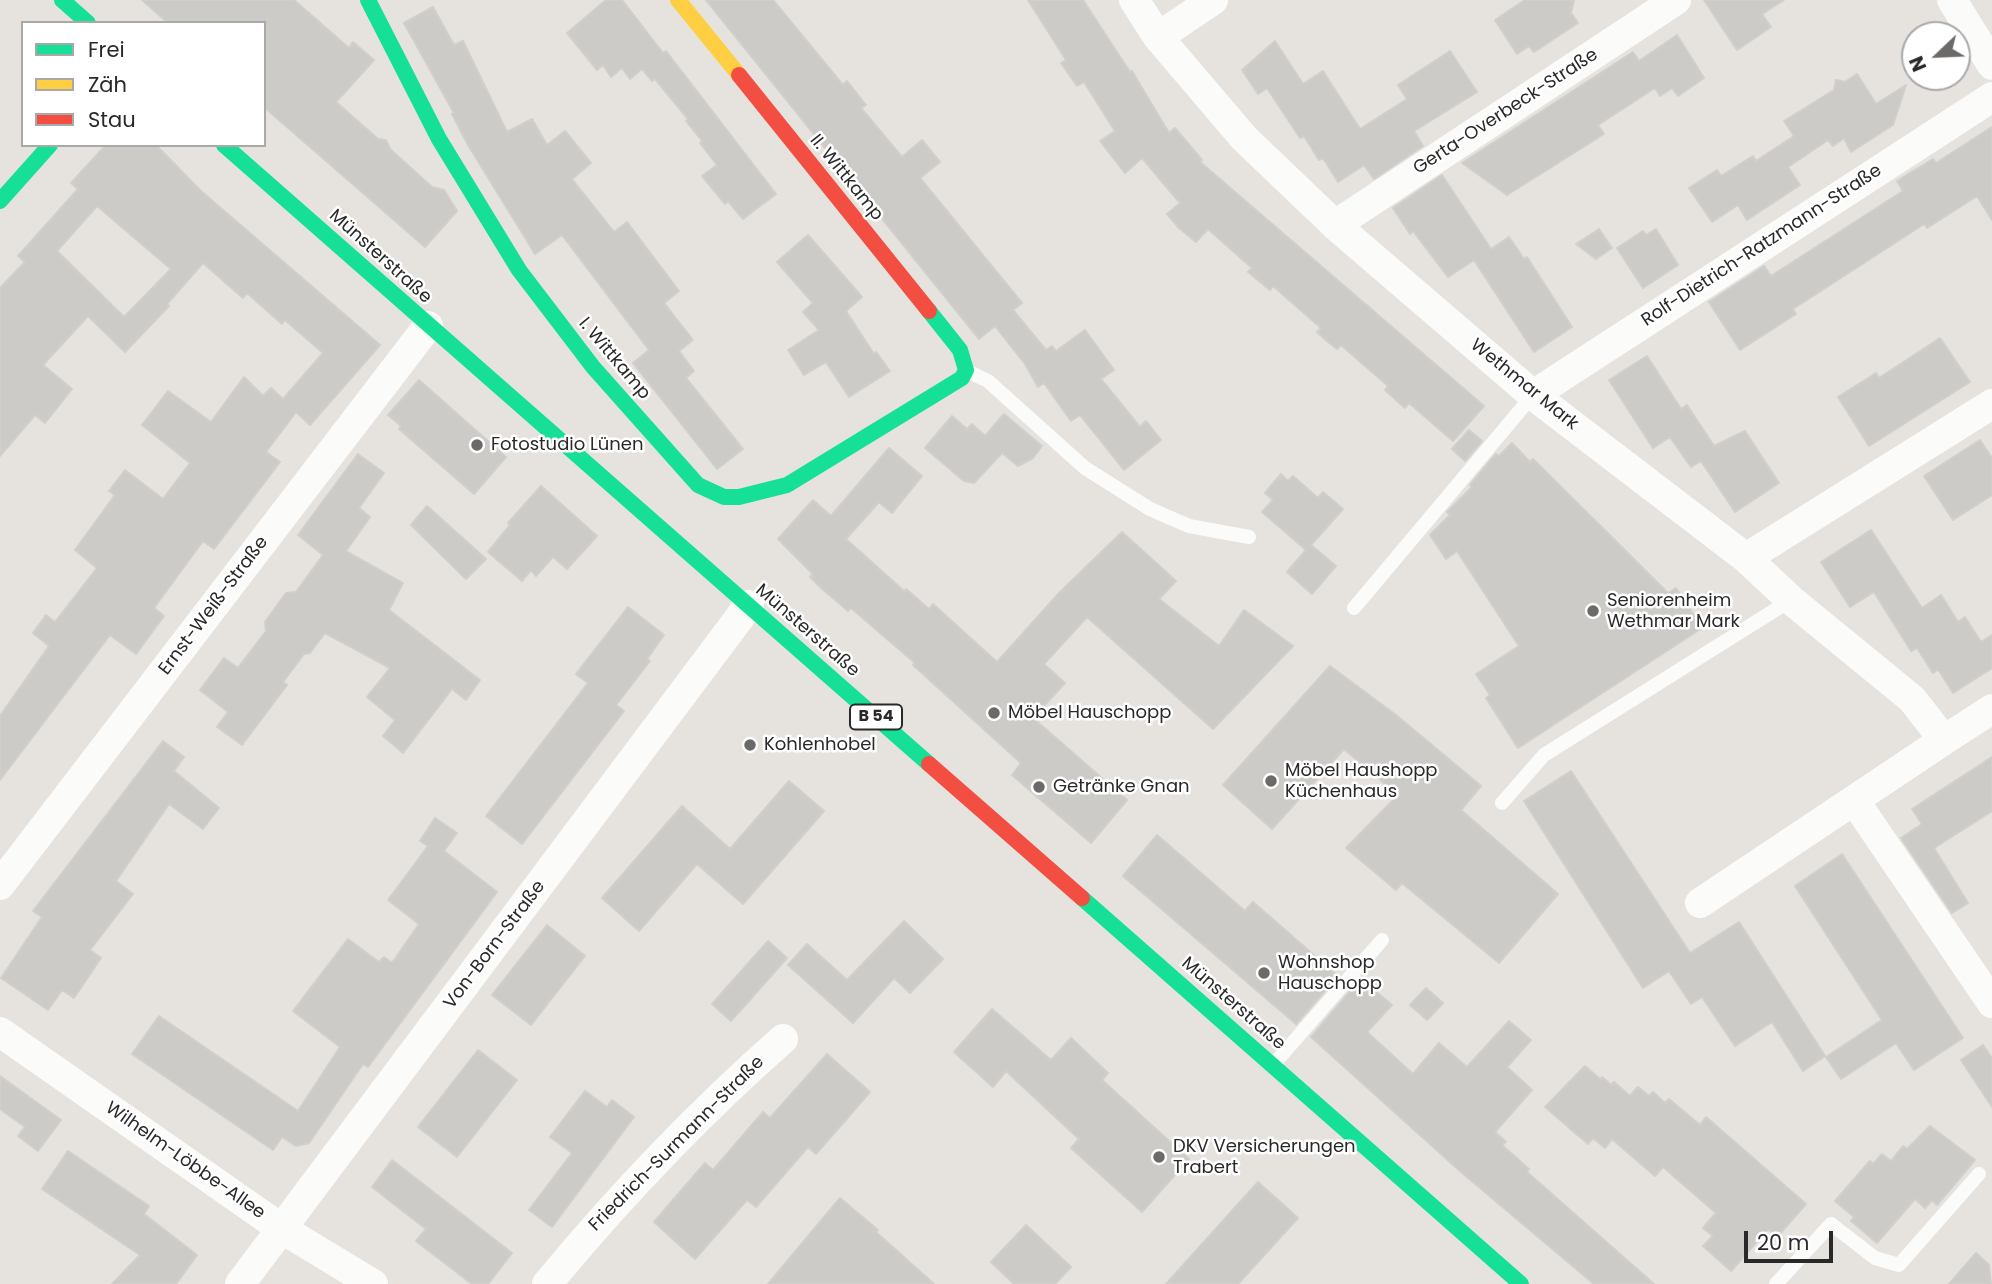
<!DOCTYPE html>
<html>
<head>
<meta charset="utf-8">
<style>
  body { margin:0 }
  #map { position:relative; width:1992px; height:1284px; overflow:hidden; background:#e6e3df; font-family:Poppins,sans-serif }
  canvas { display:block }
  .legend { position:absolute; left:21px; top:21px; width:245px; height:126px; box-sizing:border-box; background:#fff; border:2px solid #a9a9a9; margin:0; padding:9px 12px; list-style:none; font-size:21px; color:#292929 }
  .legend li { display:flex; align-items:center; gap:14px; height:35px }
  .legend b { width:35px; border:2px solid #a9a9a9 }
  .north { position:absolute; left:1901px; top:21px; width:70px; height:70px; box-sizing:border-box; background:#fff; border:2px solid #a9a9a9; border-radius:50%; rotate:247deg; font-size:19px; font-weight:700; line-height:28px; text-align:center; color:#292929 }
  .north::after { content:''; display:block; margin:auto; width:24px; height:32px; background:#6b6a69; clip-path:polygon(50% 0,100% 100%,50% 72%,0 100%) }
  .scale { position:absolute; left:1744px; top:1231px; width:89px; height:32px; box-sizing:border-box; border:4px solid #292929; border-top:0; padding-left:9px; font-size:21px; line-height:24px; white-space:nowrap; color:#292929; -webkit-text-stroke:5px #fff; paint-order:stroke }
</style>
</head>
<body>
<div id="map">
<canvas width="1992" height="1284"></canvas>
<ul class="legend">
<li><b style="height:9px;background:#16e098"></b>Frei</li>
<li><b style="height:9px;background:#ffcf43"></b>Zäh</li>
<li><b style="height:9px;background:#f24e42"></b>Stau</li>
</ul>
<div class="north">N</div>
<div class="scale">20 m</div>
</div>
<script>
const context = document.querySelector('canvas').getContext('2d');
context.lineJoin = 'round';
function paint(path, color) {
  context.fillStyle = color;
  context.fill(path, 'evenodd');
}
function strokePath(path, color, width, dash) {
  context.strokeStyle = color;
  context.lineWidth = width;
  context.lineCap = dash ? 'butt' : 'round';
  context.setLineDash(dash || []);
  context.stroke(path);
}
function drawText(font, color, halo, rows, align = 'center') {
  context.font = font + ' Poppins,sans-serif';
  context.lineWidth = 5;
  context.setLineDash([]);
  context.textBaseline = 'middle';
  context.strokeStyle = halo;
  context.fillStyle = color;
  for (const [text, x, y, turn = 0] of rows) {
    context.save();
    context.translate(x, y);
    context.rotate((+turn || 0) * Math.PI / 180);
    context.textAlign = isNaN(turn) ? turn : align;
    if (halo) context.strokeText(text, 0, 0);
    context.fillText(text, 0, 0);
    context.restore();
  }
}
const building = new Path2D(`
  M142,0H294L349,48L353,42L374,60L336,102L378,139L386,140L390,149L432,187L444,190L457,211L425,247L264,107V23H168Z
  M606,0H622L663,53L666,51L776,194L743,219L728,201L725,204L702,176L717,165L700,143L702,141L686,121L688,119L655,79L652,81L642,69L630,79L622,68L611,77L603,65L597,70L567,33Z
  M706,0H773L843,85L847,81L866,105L861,108L902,157L922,140L940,162L920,178L1022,303L1013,310L1046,350L1052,346L1056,351L1085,330L1114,370L1101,379L1140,427L1146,421L1161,440L1124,470L1080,415L1071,421L1044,383L1038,387L1025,364L995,326L979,339Z
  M1028,0H1083L1130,72L1132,71L1169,133L1175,128L1202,160L1200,162L1484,406L1453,441L1409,403L1405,408L1385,390L1388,386L1341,345L1337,349L1327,341L1317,332L1321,328L1273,286L1270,290L1248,272L1252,268L1208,229L1196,242L1179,228L1167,214L1180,203L1142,158L1125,173L1100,141L1115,131L1084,82L1077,86L1061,63L1066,60Z
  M1525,0H1574L1571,13L1578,23L1534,52L1529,46L1517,54L1495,20Z
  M1704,0H1784L1762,14L1771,27L1737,50Z
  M433,7L454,45L463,41L507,132L532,119L547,145L565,131L591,163L572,179L614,232L627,222L679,291L664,303L693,340L679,351L694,371L686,378L743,449L717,469L633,363L649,350L562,235L535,254L468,145L452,114L454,113L404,23Z
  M1677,35L1704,78L1678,96L1672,88L1660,96L1655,88L1598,125L1604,134L1507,195L1462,163L1633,52L1639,61Z
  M1275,41L1303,84L1323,71L1360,129L1407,99L1398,85L1450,51L1477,92L1414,131L1423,146L1374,179L1364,165L1338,182L1323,158L1319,160L1304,136L1300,138L1267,88L1258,94L1242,70Z
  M1857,74L1876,104L1906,85L1893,125L1851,152L1844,138L1833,146L1828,140L1788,167L1800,185L1747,220L1738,205L1712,222L1689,188L1717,170L1721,176L1753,156L1756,161L1794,136L1784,121L1834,90L1836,80L1845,82Z
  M1992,127V220L1977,196L1927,228L1924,224L1793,309L1796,314L1740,350L1709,302L1764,266L1771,276L1903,191L1897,181L1933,159L1936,163Z
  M106,145H156L201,191L380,345L310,425L296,412L266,452L280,462L214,549L203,541L154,608L164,616L136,654L110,635L0,780V716L49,646L33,633L46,615L55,622L97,568L75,550L115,495L109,491L125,470L163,499L190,463L142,425L168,391L211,422L244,377L263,396L271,388L283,399L323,353L285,320L282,324L247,293L243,298L203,263L167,304L169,306L125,352L88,316L43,365L72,389L45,423L35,415L0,456V288L25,262L18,256L78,189L71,183ZM97,206L171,269L124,317L57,251Z
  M1442,175L1491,249L1509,237L1524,259L1527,257L1572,327L1534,352L1474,260L1448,277L1413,231L1410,234L1393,208Z
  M1599,229L1612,248L1596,259L1576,244Z
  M1656,229L1678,265L1643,288L1617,248L1643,231L1646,235Z
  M808,235L862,297L846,311L874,354L876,352L890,371L849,397L826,362L804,375L788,350L819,330L803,312L813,303L777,262Z
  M1940,338L1970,382L1869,446L1838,397L1876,373L1879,378Z
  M1647,356L1681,409L1687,405L1714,446L1745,431L1779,483L1735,512L1701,461L1691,467L1670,437L1653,448L1609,380Z
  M419,380L506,457L474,494L399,429L401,426L388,415Z
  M1004,414L1042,446L1033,458L1018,466L1002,453L974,483L964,481L925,448L952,416L967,429L972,424L985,436Z
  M1469,430L1482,441L1465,461L1452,449Z
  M1980,440L1992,458V495L1953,520L1924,476Z
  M1512,443L1530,462L1533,459L1668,593L1676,588L1702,628L1518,748L1486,698L1490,695L1476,674L1519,646L1457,551L1446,559L1430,535L1450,515L1447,512L1472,487L1470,485L1496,454L1499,456Z
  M889,448L922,476L892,513L879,502L846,539L904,591L906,589L929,609L933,604L997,662L1060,592L1122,532L1176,581L1159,599L1219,646L1244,610L1293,646L1213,729L1087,617L1044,664L1065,683L1033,718L1127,800L1091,843L1012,775L1021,763L913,665L915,663L851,608L848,611L820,587L810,577L813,574L778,539L813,500L831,516Z
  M358,454L384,473L359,508L370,517L346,551L403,583L389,610L480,680L466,700L452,689L403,753L383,736L395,720L367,697L390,668L325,633L310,653L304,654L283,682L287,685L242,745L217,727L228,712L200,690L224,658L238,668L266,631L265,622L286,593L296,592L323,555L298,535Z
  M1281,474L1288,481L1293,476L1318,498L1323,492L1343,509L1311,545L1336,566L1312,594L1287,572L1306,550L1262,512L1273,500L1265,493Z
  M541,486L597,536L567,569L553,557L536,576L531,570L522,581L488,552L510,525L508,523Z
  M427,506L486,559L466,579L411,525Z
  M1871,530L1922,608L1941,595L1958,622L1965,617L1981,642L1992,635V668L1953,693L1938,669L1933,673L1917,648L1911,651L1874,592L1850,607L1821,562Z
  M628,607L664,635L647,659L650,661L616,705L624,711L522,844L486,816L588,683L576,674Z
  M1330,666L1396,715L1481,786L1461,810L1558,894L1499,963L1402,883L1396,890L1346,848L1398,795L1344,749L1272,829L1223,785Z
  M163,741L184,757L174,771L219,808L203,829L169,804L116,881L133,894L90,950L101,958L74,998L62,990L48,1010L1,978L42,917L33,911Z
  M1992,757V811L1934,848L1968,903L1952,913L1901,838L1922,824L1912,809Z
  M1571,771L1690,953L1739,922L1825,1056L1803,1071L1772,1022L1735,1046L1702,997L1691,1004L1669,971L1643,988L1524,801Z
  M789,781L824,811L743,904L697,864L639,931L602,898L682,806L730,849Z
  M435,818L457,833L444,851L497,892L368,1067L363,1064L309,1143L296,1146L282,1137L273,1150L132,1054L159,1016L298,1111L340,1047L293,1011L348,939L379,962L384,957L392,963L419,924L388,900L428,846L420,841Z
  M1157,835L1245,911L1253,902L1338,976L1296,1024L1123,876Z
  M1842,854L1963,1038L1914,1070L1896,1043L1841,1079L1826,1057L1882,1020L1795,886Z
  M904,921L943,959L910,993L894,978L853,1023L788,965L807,944L847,980Z
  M547,925L585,956L531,1025L492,995Z
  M768,941L787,958L731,1021L712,1004Z
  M1368,985L1392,1005L1367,1032L1413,1074L1439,1043L1467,1067L1509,1021L1531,1040L1507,1067L1532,1090L1495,1132L1506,1142L1502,1145L1529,1169L1527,1172L1654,1284H1594L1461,1172L1311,1037L1353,988L1360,994Z
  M1426,988L1443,1003L1427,1020L1410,1005Z
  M992,1009L1051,1060L1071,1038L1108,1073L1102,1080L1189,1159L1142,1212L1071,1148L1079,1139L1006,1071L993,1087L954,1052Z
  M1983,1045L1992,1058V1107L1961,1060Z
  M478,1050L517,1080L457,1157L418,1127Z
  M827,1054L870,1092L816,1154L808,1147L756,1207L747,1200L695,1259L654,1222L705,1163L713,1170L763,1112L770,1118Z
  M1585,1066L1600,1079L1602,1077L1611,1085L1614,1082L1630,1096L1638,1087L1649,1096L1653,1092L1665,1103L1669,1099L1700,1125L1706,1117L1806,1204L1777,1237L1768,1229L1731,1271L1703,1246L1713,1236L1703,1228L1716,1213L1663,1167L1655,1176L1612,1139L1605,1148L1593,1138L1588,1144L1545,1107Z
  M0,1076L61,1120L38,1151L18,1136L25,1127L0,1109Z
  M585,1091L607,1107L612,1100L634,1117L552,1227L529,1210L572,1153L550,1137Z
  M1930,1126L1975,1160L1937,1205L1932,1200L1925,1208L1915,1199L1877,1243L1851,1221L1854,1217L1835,1201L1870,1161L1873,1164L1882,1154L1891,1161L1903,1146L1907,1149Z
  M68,1151L149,1206L144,1214L197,1255L176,1284H112L140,1255L42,1189Z
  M392,1160L512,1253L488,1284H472L416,1241L426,1229L372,1187Z
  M1258,1182L1298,1218L1238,1284H1166Z
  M840,1198L878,1230L876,1232L934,1284H768Z
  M1026,1225L1071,1267L1055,1284H1014L991,1262Z
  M1976,1253L1989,1265L1991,1284H1949Z`);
const lane = new Path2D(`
  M967,371L988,381L1085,468L1150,509L1189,526L1249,537
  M1354,608L1533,395
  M1502,803L1544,755L1791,600
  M1273,1065L1382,940
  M1776,1284L1831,1224L1875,1258L1899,1265L1979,1174`);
const street = new Path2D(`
  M1134,0L1158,37L1244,138L1335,225L1533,395L1746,558L1791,600L1912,699L1944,740L1992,709
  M1952,0L1992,65
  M1158,37L1213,0
  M1335,225L1676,0
  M1533,395L1992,97
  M1746,558L1992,404
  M1854,800L1992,1003
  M0,885L428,326
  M1700,903L1944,740
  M0,1032L282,1229L373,1284
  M240,1284L749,605
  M547,1284C619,1197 698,1114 783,1039`);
const fast = new Path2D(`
  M62,0L88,23
  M368,0L439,139L519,270L593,367L698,485L724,497H739L787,485L962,378L966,370L960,350L929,311
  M224,145L929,764
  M0,201L50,145
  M1082,898L1521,1284`);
const slow = new Path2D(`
  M678,0L739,75`);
const jam = new Path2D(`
  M739,75L929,311
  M929,764L1082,898`);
const markers = [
  [477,445,7,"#6b6a69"],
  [1593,611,7,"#6b6a69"],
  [994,713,7,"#6b6a69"],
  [750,745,7,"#6b6a69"],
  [1271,781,7,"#6b6a69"],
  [1039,787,7,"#6b6a69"],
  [1264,973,7,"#6b6a69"],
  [1159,1157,7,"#6b6a69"]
];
const shields = [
  [876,717,52]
];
const shieldNames = [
  ["B 54",876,717]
];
const streetNames = [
  ["Gerta-Overbeck-Straße",1506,112,-33],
  ["II. Wittkamp",846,178,51],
  ["Rolf-Dietrich-Ratzmann-Straße",1762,246,-33],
  ["Münsterstraße",380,257,42],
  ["I. Wittkamp",614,359,50],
  ["Wethmar Mark",1524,385,39],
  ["Ernst-Weiß-Straße",214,606,-53],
  ["Münsterstraße",807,631,41],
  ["Von-Born-Straße",495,945,-53],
  ["Münsterstraße",1233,1004,41],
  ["Friedrich-Surmann-Straße",677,1144,-45],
  ["Wilhelm-Löbbe-Allee",185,1161,35]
];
const poiNames = [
  ["Fotostudio Lünen",491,445],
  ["Seniorenheim",1607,601],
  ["Wethmar Mark",1607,622],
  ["Möbel Hauschopp",1008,713],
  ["Kohlenhobel",764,745],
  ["Möbel Haushopp",1285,771],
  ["Küchenhaus",1285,792],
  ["Getränke Gnan",1053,787],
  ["Wohnshop",1278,963],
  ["Hauschopp",1278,984],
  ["DKV Versicherungen",1173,1147],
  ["Trabert",1173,1168]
];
paint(building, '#cdcbc8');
strokePath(building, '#d1cfcb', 2);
strokePath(lane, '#fbfbfa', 14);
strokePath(street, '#fbfbfa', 30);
strokePath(fast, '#16e098', 16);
strokePath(slow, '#ffcf43', 16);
strokePath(jam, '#f24e42', 16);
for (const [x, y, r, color] of markers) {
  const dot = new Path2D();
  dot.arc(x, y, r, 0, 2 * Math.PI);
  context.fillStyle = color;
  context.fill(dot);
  strokePath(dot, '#fff', 2.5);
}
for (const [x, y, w] of shields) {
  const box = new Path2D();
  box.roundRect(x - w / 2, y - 12.5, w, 25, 5);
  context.fillStyle = '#fff';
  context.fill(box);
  strokePath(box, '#292929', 2);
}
drawText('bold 16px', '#292929', null, shieldNames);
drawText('18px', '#292929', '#fff', streetNames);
drawText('18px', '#292929', '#fff', poiNames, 'left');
</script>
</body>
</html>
